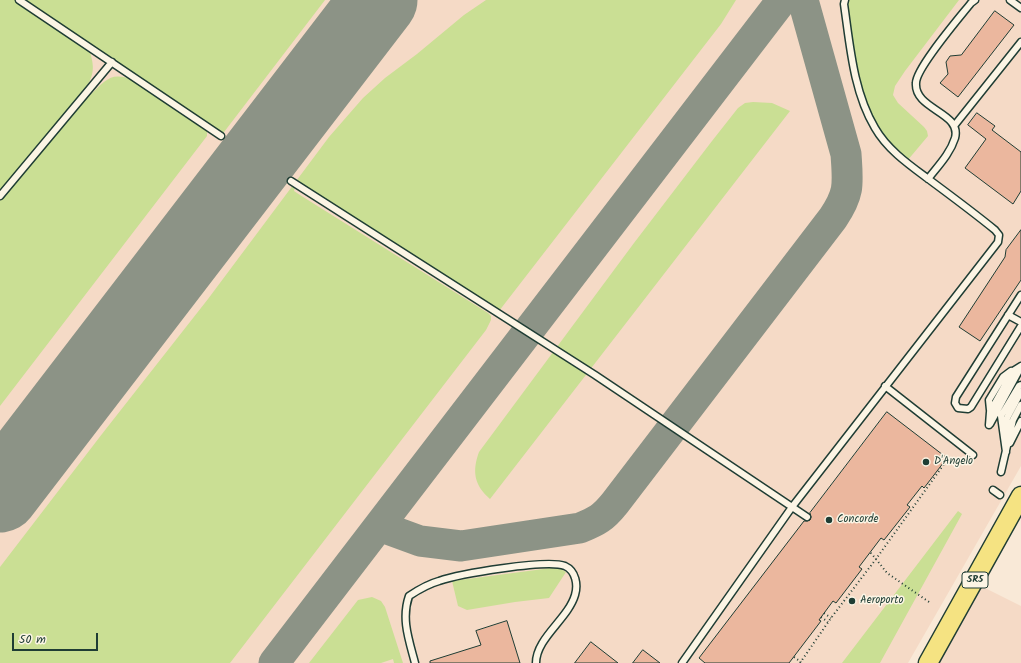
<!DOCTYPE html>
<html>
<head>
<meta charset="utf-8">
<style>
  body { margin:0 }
  #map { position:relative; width:1021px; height:663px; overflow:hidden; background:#f9e9d7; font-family:Kalam,sans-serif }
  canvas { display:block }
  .scale { position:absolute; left:12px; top:633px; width:86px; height:18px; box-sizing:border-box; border:2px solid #1f3d34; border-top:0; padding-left:5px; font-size:12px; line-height:14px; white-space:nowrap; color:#1f3d34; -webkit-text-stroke:3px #fcf5e5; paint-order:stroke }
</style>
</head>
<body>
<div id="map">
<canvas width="1021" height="663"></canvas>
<div class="scale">50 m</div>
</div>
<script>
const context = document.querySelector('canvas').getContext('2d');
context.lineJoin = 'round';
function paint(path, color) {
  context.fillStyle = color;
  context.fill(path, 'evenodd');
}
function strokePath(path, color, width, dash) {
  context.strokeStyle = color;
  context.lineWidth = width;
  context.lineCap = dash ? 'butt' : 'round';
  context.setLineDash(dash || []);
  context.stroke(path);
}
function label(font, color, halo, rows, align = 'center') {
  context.font = font + ' Kalam,sans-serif';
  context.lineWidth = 3;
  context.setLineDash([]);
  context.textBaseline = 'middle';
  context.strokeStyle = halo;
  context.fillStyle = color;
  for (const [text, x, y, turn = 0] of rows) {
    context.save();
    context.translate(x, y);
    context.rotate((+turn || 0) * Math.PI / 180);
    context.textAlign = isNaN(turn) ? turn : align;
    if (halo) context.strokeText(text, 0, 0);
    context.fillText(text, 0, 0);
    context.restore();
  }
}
paint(new Path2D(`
  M 0,0 L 1021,0 L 1021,466 L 908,663 L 0,663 Z
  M 981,586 L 1021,606 L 1021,663 L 937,663 Z`), '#f5dac6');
paint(new Path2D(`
  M 0,0 L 325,0 L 221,136 L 88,46 C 94,64 96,73 85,89 L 91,94 C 106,80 111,71 133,80 L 204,127 L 207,131 L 207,136 L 0,406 Z
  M 486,0 L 736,0 L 721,24 L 499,311 L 300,184 L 295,187 L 294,191 L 300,195 L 488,313 L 491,316 L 491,320 L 486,330 L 230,663 L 0,663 L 0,567 L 102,434 L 208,299 L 329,137 L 363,98 L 385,78 L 417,54 L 464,15 Z
  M 847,0 L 959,0 L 905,71 L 895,86 L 893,95 L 898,103 L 924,127 L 927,131 L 928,136 L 907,161 L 880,135 L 873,123 L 858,81 L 846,5 Z
  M 753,102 L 772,103 L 790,111 L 490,499 C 474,485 472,471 479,452 L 634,243 L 712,141 L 738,108 L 745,103 Z
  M 958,511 L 962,514 L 880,663 L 842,663 Z
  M 551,568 L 561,569 L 566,572 L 549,598 L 515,602 L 467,610 L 458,606 L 452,581 Z
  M 372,597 L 381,601 L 385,607 L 403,663 L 394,663 L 393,659 L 381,663 L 309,663 L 358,600 Z`), '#cadf94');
strokePath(new Path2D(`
  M 350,37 L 365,21 L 395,0
  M 379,526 L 420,541 L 461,546 L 580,528 C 597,521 603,518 615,503 L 833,218 C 850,193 848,184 846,154 L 803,0
  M 274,663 L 782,0`), '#8c9386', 31);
strokePath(new Path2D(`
  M 0,494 L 379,0`), '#8c9386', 77);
const building = new Path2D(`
  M 995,11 L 1014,25 L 958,97 L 940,83 L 948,74 L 946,62 L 950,56 L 961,55 Z
  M 977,113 L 995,126 L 992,130 L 1021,152 L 1021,191 L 1013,204 L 965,168 L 986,139 L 968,125 Z
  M 1021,230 L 1021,280 L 980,341 L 959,327 L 1005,257 L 1006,250 Z
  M 887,412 L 947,458 L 924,488 L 922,486 L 907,505 L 910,507 L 884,540 L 881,538 L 859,567 L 862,569 L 836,603 L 833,601 L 819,620 L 821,621 L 789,663 L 705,663 L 699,658 L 804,521 L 807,521 L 810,520 L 811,517 L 810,513 Z
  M 507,621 L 520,663 L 430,663 L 430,661 L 481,645 L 476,631 Z
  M 591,642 L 618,663 L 575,663 Z
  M 643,650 L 660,663 L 633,663 Z`);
paint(building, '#ebb79e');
strokePath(building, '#1f3d34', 1);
const service = new Path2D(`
  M 19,0 L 221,136
  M 1010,0 L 1021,8
  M 954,126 L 1021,42
  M 928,179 C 938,166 950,154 955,138 C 962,112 914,110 916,83 C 916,68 960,17 971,3 L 975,0
  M 291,181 L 595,375 L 807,517
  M 0,196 L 112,62
  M 1021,295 L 956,397 L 955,403 L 958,408 L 968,409 L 971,407 L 1021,326
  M 1008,315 L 1021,322
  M 885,386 L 973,455
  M 990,410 L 989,400 L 1003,377 L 1011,371
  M 990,424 L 1021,367
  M 989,425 L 990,412 L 1013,371 L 1021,366
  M 1006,432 L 1007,418 L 1021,392
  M 1010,443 L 1021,421
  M 1006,452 L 1001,416 L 1019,386 L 1021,385
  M 1001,472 L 1013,420 L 1021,405
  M 993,490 L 1000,495
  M 415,663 C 409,640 401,619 409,596 C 418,590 428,584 439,581 C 459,574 547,559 565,566 C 576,571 578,585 575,595 C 568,619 536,638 536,663
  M 682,663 L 792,507 L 998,242 L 999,235 L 995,230 C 973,212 950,195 927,178 C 908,164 887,149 875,128 C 853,91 850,45 844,4 L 845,0`);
const primary = new Path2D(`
  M 928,663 L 1021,496`);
strokePath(service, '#1f3d34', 9);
strokePath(primary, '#1f3d34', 21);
strokePath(new Path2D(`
  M 929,602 L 887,573 L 876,559 L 947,460
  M 824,613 L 831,618
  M 821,617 L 828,622
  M 794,657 L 801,662
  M 800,663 L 831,618 L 876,559 L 870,552`), '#1f3d34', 2, [1, 3]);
strokePath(service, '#fcf5e5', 6);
strokePath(primary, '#f5e382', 18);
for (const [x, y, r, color] of [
  [926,462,4,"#1f3d34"],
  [829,520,4,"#1f3d34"],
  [852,601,4,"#1f3d34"]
]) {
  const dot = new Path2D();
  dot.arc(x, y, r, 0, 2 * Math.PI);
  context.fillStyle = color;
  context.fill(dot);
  strokePath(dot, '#fcf5e5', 1.5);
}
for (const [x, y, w] of [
  [975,580,26]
]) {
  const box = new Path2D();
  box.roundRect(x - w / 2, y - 8, w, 16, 3);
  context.fillStyle = '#fcf5e5';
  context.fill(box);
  strokePath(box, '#1f3d34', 1);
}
label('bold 10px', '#1f3d34', null, [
  ["SR5",975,580]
]);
label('11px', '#1f3d34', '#fcf5e5', [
  ["D'Angelo",934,462],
  ["Concorde",837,520],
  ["Aeroporto",860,601]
], 'left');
</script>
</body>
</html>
